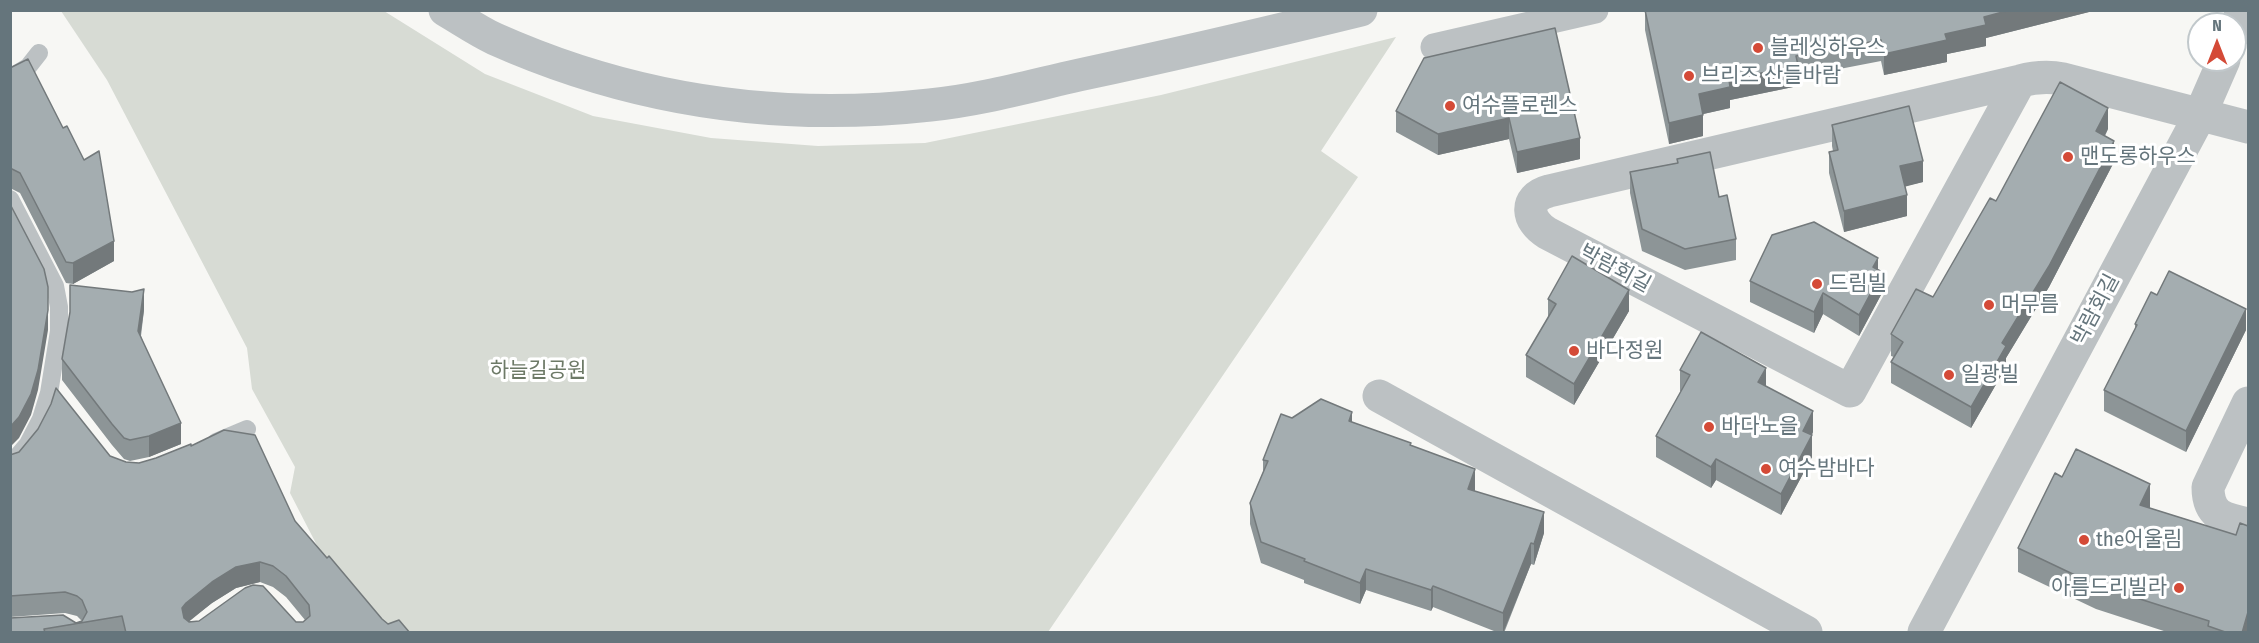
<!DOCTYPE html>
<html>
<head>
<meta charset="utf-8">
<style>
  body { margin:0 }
  #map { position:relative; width:2259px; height:643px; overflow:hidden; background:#f7f7f4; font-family:"Fira Sans Condensed",sans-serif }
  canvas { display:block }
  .frame { position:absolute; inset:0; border:12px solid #65757c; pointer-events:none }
  .north { position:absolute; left:2187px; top:12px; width:60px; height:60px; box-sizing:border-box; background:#fff; border:2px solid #c1c8cb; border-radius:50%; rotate:0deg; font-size:16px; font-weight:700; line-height:24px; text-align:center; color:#65757c }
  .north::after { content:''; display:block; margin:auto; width:21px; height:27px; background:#d44a37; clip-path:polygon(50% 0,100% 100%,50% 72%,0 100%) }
</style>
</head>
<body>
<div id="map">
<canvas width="2259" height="643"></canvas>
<div class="frame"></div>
<div class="north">N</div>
</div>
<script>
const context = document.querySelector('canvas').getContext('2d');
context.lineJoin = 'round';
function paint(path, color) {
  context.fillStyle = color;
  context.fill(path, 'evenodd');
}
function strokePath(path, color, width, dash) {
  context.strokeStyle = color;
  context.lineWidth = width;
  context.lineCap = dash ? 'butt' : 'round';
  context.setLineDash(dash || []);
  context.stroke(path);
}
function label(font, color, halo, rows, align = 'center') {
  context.font = font + ' "Fira Sans Condensed","Noto Sans KR",sans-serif';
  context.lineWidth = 6;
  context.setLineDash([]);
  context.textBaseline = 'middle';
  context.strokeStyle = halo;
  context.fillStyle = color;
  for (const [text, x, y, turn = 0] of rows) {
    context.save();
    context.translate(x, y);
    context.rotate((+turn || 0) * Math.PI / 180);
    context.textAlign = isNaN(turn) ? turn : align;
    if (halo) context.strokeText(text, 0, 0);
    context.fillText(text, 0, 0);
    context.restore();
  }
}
paint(new Path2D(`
  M 61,11 L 384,11 L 485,74 L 593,116 L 711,138 L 818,146 L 925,143 L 1161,95 L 1396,37 L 1321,151 L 1358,177 L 1048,632 L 400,632 L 365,612 L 326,563 L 290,493 L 295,467 L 252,389 L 247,348 L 107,80 Z`), '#d7dbd4');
strokePath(new Path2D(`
  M 10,78 L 28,67 L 39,53
  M 10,199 L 55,286 L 59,307 L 59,331 L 49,393 L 41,419 L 28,444 L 10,465
  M 216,442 L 247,429`), '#bcc1c3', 18);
strokePath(new Path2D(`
  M 1434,47 L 1595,10`), '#bcc1c3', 27);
strokePath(new Path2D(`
  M 445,10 C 462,20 478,31 495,39 C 634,101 778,122 930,105 C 980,100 1030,86 1079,75 C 1173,55 1267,33 1361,10
  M 2235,32 L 2242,10
  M 2020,81 L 1850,391 L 1547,233 C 1527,221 1523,198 1549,191 L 2020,81 C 2035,77 2048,76 2063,79 L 2248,127
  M 1379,396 L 1806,632
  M 2248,403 L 2208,487 C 2208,516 2224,519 2248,524
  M 1924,632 L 2200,115 L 2224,60`), '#bcc1c3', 33);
paint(new Path2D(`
  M 1645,10 L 2089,10 L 2089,12 L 1986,38 L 1986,46 L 1947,54 L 1947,62 L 1884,75 L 1881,61 L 1798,77 L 1798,86 L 1730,100 L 1730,108 L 1703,114 L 1703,136 L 1669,144 L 1645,30 Z
  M 1424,58 L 1580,159 L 1517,173 L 1509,139 L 1438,155 L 1396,132 L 1396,111 Z
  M 10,68 L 114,261 L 73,284 L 66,283 L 20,193 L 10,188 Z
  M 1832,125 L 1923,182 L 1905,186 L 1907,216 L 1844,232 L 1829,173 L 1829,152 L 1833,151 L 1832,146 Z
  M 2108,129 L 2105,136 L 2114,162 L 2049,287 L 2006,358 L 2006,367 L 1971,428 L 1891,383 L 1891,362 L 1894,357 L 1891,356 L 1891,334 L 1933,297 L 1996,201 Z
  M 1677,159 L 1719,197 L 1736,239 L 1736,260 L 1685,270 L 1642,251 L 1630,193 L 1630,172 L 1677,163 Z
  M 1878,269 L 1882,293 L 1859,336 L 1823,314 L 1814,333 L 1750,302 L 1750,281 Z
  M 2157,295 L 2246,330 L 2186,452 L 2104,411 L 2104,390 L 2135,330 L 2135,324 Z
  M 1548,299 L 1629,311 L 1574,405 L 1526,377 L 1526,355 L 1548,319 Z
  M 144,310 L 141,336 L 181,444 L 149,457 L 130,461 L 124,459 L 112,445 L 62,380 L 62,359 Z
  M 1680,370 L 1766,386 L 1813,432 L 1812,435 L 1812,457 L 1781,515 L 1716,480 L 1711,488 L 1656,457 L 1656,436 L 1681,391 L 1680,391 Z
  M 1292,418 L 1352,422 L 1411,445 L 1475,491 L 1544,533 L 1534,565 L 1531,564 L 1504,633 L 1499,633 L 1433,607 L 1431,611 L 1366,590 L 1360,604 L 1304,583 L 1304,580 L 1261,563 L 1250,524 L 1250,503 L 1263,472 L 1263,460 Z
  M 191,446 L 295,521 L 327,558 L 382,619 L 388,624 L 410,633 L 10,633 L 76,623 L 82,621 L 77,616 L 65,613 L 10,617 L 10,455 L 110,456 L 126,462 L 139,463 L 156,458 ZM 260,582 L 273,587 L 286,597 L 305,620 L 303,622 L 188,621 L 212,603 L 236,588 Z
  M 2062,477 L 2150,508 L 2236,535 L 2248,633 L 2170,633 L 2096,609 L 2018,572 L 2018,548 Z`), '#8d9597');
paint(new Path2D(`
  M 2010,10 L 2089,10 L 2089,12 L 1986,38 L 1986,46 L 1947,54 L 1947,62 L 1884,75 L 1884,54 L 1945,34 L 1984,17 Z
  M 1798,65 L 1798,86 L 1730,100 L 1730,108 L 1699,115 L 1699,94 L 1729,80 Z
  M 2108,108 L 2108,129 L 2096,152 L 2096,131 Z
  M 1703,115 L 1703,136 L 1669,144 L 1669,123 Z
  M 1509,118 L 1509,139 L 1438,155 L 1438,134 Z
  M 1580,138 L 1580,159 L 1517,173 L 1517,152 Z
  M 2114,141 L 2114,162 L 2049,287 L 2006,358 L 2006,367 L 1971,428 L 1971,407 L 2002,343 Z
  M 1923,161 L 1923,182 L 1900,188 L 1900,166 Z
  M 1907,195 L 1907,216 L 1844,232 L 1844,211 Z
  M 114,241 L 114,261 L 73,284 L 73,263 Z
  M 1878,258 L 1878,280 L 1873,267 Z
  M 1882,272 L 1882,293 L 1859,336 L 1859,315 Z
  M 144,289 L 144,310 L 138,352 L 138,331 Z
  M 1629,290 L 1629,311 L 1574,405 L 1574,384 Z
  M 1823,293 L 1823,314 L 1814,333 L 1814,312 Z
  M 2246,309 L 2246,330 L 2186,452 L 2186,431 Z
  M 48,310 L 48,330 L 38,390 L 31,415 L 19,438 L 10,447 L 10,427 Z
  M 1766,368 L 1766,389 L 1758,382 Z
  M 1813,411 L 1813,432 L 1803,452 L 1803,431 Z
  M 1352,412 L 1352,433 L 1349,421 Z
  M 181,423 L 181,444 L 149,457 L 149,436 Z
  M 1812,435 L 1812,457 L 1781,515 L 1781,494 Z
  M 1716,459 L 1716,480 L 1711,488 L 1711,467 Z
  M 1475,469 L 1475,491 L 1468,489 Z
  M 2150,484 L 2150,508 L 2140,505 Z
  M 1544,512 L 1544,533 L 1534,565 L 1534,544 Z
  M 1531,543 L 1531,564 L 1503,633 L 1503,613 Z
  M 260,562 L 260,582 L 236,588 L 212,603 L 186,624 L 182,628 L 182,608 L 186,603 L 212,582 L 236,567 Z
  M 1366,569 L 1366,590 L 1360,604 L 1360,583 Z
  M 1433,586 L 1433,607 L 1431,611 L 1431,590 Z
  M 2248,612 L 2248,633 L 2242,633 Z`), '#73797b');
const building = new Path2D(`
  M 1645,10 L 2010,10 L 1984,17 L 1986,25 L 1945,34 L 1947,40 L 1884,54 L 1881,40 L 1796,56 L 1798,65 L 1729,80 L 1730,87 L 1699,94 L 1703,115 L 1669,123 Z
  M 1555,28 L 1580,138 L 1517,152 L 1509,118 L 1438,134 L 1396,111 L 1424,58 Z
  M 28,59 L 63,128 L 67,126 L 84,160 L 99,151 L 114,241 L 73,263 L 66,262 L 20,173 L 10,168 L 10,68 Z
  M 2060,82 L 2108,108 L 2096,131 L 2114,141 L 2049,266 L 2002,343 L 2006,346 L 1971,407 L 1891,362 L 1903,342 L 1891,334 L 1916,289 L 1933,297 L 1990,198 L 1996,201 Z
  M 1909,106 L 1923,161 L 1900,166 L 1907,195 L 1844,211 L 1829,152 L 1838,150 L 1832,125 Z
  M 1710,152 L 1719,197 L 1727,195 L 1736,239 L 1685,249 L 1642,229 L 1630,172 L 1678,163 L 1677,159 Z
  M 10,204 L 44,269 L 48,287 L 48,310 L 38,370 L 31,394 L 19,417 L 10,427 Z
  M 1814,222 L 1878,258 L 1873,267 L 1882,272 L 1859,315 L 1823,293 L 1814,312 L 1750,281 L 1772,235 Z
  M 1572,256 L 1629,290 L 1574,384 L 1526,355 L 1556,304 L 1548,299 Z
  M 2169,271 L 2246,309 L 2186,431 L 2104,390 L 2137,325 L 2135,324 L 2151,292 L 2157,295 Z
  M 70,285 L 132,292 L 144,289 L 138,331 L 181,423 L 149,436 L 130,440 L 124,438 L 112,424 L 62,359 L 70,312 Z
  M 1701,332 L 1766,368 L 1758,382 L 1813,411 L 1803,431 L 1812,435 L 1781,494 L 1716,459 L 1711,467 L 1656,436 L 1690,375 L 1680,370 Z
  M 56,388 L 110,456 L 126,462 L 139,463 L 156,458 L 191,444 L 191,446 L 224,430 L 255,435 L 295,521 L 327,558 L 329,556 L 382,619 L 388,624 L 399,620 L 410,633 L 126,633 L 122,616 L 44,629 L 45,633 L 10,633 L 10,618 L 63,615 L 76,623 L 82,621 L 87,612 L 82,600 L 77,596 L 65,592 L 10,596 L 10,455 L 19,452 L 38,429 L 51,404 ZM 260,562 L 273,566 L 286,576 L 309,605 L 310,616 L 303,622 L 296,622 L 263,586 L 253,585 L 245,588 L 199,621 L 189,622 L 184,618 L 182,608 L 186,603 L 212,582 L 236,567 Z
  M 1321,399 L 1352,412 L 1349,421 L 1411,443 L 1410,445 L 1475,469 L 1468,489 L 1544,512 L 1534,544 L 1531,543 L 1503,613 L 1433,586 L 1431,590 L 1366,569 L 1360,583 L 1304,561 L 1305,559 L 1261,542 L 1250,503 L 1268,461 L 1263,460 L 1281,414 L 1292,418 Z
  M 2076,449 L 2150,484 L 2140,505 L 2236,535 L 2240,523 L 2248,526 L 2248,612 L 2242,633 L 2228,633 L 2208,626 L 2209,621 L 2096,585 L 2018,548 L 2055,473 L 2062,477 Z`);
paint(building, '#a4adb0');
strokePath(building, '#73797b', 1.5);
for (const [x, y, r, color] of [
  [1758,48,6,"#d44a37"],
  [1689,76,6,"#d44a37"],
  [1450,106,6,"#d44a37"],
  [2068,157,6,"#d44a37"],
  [1817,284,6,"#d44a37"],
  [1989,305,6,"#d44a37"],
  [1574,351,6,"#d44a37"],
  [1949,375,6,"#d44a37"],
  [1709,427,6,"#d44a37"],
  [1766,469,6,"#d44a37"],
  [2084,540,6,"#d44a37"],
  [2179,588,6,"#d44a37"]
]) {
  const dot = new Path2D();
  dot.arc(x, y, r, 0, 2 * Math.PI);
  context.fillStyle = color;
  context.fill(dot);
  strokePath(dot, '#fff', 2);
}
label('21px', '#65757c', '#fff', [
  ["블레싱하우스",1770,48],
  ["브리즈 산들바람",1701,76],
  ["여수플로렌스",1462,106],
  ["맨도롱하우스",2080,157],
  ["드림빌",1829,284],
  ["머무름",2001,305],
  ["바다정원",1586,351],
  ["일광빌",1961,375],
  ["바다노을",1721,427],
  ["여수밤바다",1778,469],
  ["the어울림",2096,540],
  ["아름드리빌라",2167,588,"right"]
], 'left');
label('21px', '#65757c', '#fff', [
  ["박람회길",1615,269,28],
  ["박람회길",2096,310,-62]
]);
label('21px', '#6d7a67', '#fff', [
  ["하늘길공원",538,371]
]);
</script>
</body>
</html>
